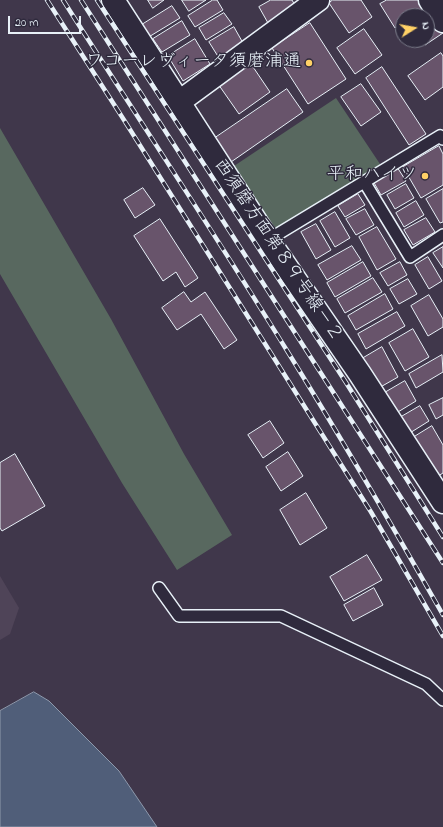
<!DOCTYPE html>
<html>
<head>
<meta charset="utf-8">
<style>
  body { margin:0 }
  #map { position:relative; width:443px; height:827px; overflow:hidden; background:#40374b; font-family:"Indie Flower",sans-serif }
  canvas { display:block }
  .north { position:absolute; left:395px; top:8px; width:40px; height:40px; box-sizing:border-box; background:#2f2a3d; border:1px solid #797a88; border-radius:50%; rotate:79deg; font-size:11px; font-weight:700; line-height:16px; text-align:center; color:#e8f1f8 }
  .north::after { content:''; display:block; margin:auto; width:14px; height:18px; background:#ffd166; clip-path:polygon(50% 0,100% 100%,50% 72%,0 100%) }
  .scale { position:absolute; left:8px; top:16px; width:73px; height:18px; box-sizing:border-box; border:2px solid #e8f1f8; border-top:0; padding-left:5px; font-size:12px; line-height:14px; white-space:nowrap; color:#e8f1f8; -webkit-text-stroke:3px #2f2a3d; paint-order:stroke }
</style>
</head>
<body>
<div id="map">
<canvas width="443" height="827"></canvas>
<div class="north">N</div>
<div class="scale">20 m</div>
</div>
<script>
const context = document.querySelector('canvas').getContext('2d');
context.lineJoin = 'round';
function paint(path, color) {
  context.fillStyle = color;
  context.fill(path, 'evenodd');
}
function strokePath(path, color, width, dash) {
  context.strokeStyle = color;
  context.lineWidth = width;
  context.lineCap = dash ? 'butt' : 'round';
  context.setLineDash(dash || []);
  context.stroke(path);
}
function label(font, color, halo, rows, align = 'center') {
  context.font = font + ' "Indie Flower","Klee One",sans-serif';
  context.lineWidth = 3;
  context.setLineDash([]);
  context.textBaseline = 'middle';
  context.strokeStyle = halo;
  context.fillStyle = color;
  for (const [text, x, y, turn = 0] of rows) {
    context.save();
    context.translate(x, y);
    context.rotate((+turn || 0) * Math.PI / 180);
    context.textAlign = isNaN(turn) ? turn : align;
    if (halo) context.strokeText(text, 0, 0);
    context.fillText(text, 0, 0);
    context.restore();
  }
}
paint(new Path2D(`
  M 0,576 L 19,608 L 10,634 L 0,640 Z`), '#4f4458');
paint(new Path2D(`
  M 336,98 L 382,167 L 268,234 L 228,170 Z
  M 0,128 L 111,319 L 184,454 L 232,535 L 177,570 L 122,483 L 0,274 Z`), '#58685f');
const water = new Path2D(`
  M 34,692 L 49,701 L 119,771 L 157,827 L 0,827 L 0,711 Z`);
paint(water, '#505e79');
strokePath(water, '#8d99ac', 1);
const building = new Path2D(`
  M 148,0 L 164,0 L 153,8 Z
  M 182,0 L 206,0 L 189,11 Z
  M 213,0 L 217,0 L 223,10 L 195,27 L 188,16 Z
  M 271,0 L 292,0 L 296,7 L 268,23 L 259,7 Z
  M 333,0 L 361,0 L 372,17 L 349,33 L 329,3 Z
  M 387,0 L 420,0 L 425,9 L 414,16 L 403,16 L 403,23 L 395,28 L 380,4 Z
  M 172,6 L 180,18 L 147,38 L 140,26 Z
  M 224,13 L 232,24 L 206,40 L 199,28 Z
  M 431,16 L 443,33 L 425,45 L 422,40 L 427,40 L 427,19 Z
  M 182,21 L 190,35 L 162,52 L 153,39 Z
  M 310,23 L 346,79 L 308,104 L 272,48 Z
  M 234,27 L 243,43 L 219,58 L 209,42 Z
  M 364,29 L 382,55 L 355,74 L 337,48 Z
  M 195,39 L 210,64 L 183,81 L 168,56 Z
  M 441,53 L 443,56 L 443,87 L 425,100 L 408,76 Z
  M 247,58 L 270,92 L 239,114 L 216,81 Z
  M 382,67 L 426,134 L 409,145 L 366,78 Z
  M 361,84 L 381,112 L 361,126 L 341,97 Z
  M 287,89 L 303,112 L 231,162 L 215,138 Z
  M 439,146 L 443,154 L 443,185 L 421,198 L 403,167 Z
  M 397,167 L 406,181 L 381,195 L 373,181 Z
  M 406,184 L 414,198 L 395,209 L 387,195 Z
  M 143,188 L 155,205 L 135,218 L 124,200 Z
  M 443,189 L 443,222 L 440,223 L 426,199 Z
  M 358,194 L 365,205 L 345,217 L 338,206 Z
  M 416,201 L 424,215 L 404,227 L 396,213 Z
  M 365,209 L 374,225 L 356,235 L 346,219 Z
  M 335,212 L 350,238 L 335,247 L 320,221 Z
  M 426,218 L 435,232 L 413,245 L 404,230 Z
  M 160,219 L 198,278 L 185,287 L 176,272 L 163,281 L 134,236 Z
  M 316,224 L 331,250 L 316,259 L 301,232 Z
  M 377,227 L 396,259 L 377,270 L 359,237 Z
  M 352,246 L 361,260 L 327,280 L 318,265 Z
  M 443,247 L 443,268 L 433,253 Z
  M 428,257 L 442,281 L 429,289 L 415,265 Z
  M 363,262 L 371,276 L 335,297 L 327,283 Z
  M 400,262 L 407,275 L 388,286 L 380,273 Z
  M 373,278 L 382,292 L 345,313 L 337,299 Z
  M 408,279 L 417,294 L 399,304 L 390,289 Z
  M 184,292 L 191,302 L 205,292 L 237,340 L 224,349 L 201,314 L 177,330 L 162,308 Z
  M 385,294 L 393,309 L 356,330 L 348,316 Z
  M 429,295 L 443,319 L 443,327 L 428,336 L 411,306 Z
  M 397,312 L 405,326 L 366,349 L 358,334 Z
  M 413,329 L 429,357 L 405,371 L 389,343 Z
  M 382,347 L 398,377 L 377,389 L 360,360 Z
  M 442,355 L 443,372 L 416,388 L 409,374 Z
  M 405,381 L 416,401 L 393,415 L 381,395 Z
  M 443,398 L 443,415 L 436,419 L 429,405 Z
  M 420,406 L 429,421 L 405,436 L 396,420 Z
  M 270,421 L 284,443 L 263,458 L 248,435 Z
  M 432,426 L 443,445 L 443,473 L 435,478 L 411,439 Z
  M 288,452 L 303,476 L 281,491 L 266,467 Z
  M 15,454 L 45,506 L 2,531 L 0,528 L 0,463 Z
  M 306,493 L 327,528 L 300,545 L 280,510 Z
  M 367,555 L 382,580 L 344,601 L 330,577 Z
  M 374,588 L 383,605 L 353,621 L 344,605 Z`);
paint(building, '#68546b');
strokePath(building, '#e8f1f8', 1);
const service = new Path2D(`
  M 365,183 L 410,257 L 443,235
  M 268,240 L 440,136 L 443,139
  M 159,588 L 179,616 L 281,616 L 426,684 L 443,700`);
const minor = new Path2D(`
  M 113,0 L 268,240 L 360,374 L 443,502
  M 430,0 L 443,21
  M 179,102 L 318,0`);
strokePath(service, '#e8f1f8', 14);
strokePath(minor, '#e8f1f8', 25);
strokePath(service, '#2f2a3d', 11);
strokePath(minor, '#2f2a3d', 22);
const rail = new Path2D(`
  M 47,0 L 124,120 L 371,512 L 443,636
  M 63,0 C 137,117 213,231 286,349 C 340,436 392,525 443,615
  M 81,0 L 443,563
  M 97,0 L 345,381 L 443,537`);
strokePath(rail, '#e8f1f8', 4.5);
strokePath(rail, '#2f2a3d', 3, [9]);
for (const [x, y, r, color] of [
  [309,63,4,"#ffd166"],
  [425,176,4,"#ffd166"]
]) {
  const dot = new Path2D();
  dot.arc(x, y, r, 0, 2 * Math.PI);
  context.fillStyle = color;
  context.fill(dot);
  strokePath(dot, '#2f2a3d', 1.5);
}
label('18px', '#e8f1f8', '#2f2a3d', [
  ["ワコーレヴィータ須磨浦通",301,63],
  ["平和ハイツ",417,176]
], 'right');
label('18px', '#e8f1f8', '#2f2a3d', [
  ["西須磨方面第８９号線－２",277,251,56]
]);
</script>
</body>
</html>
